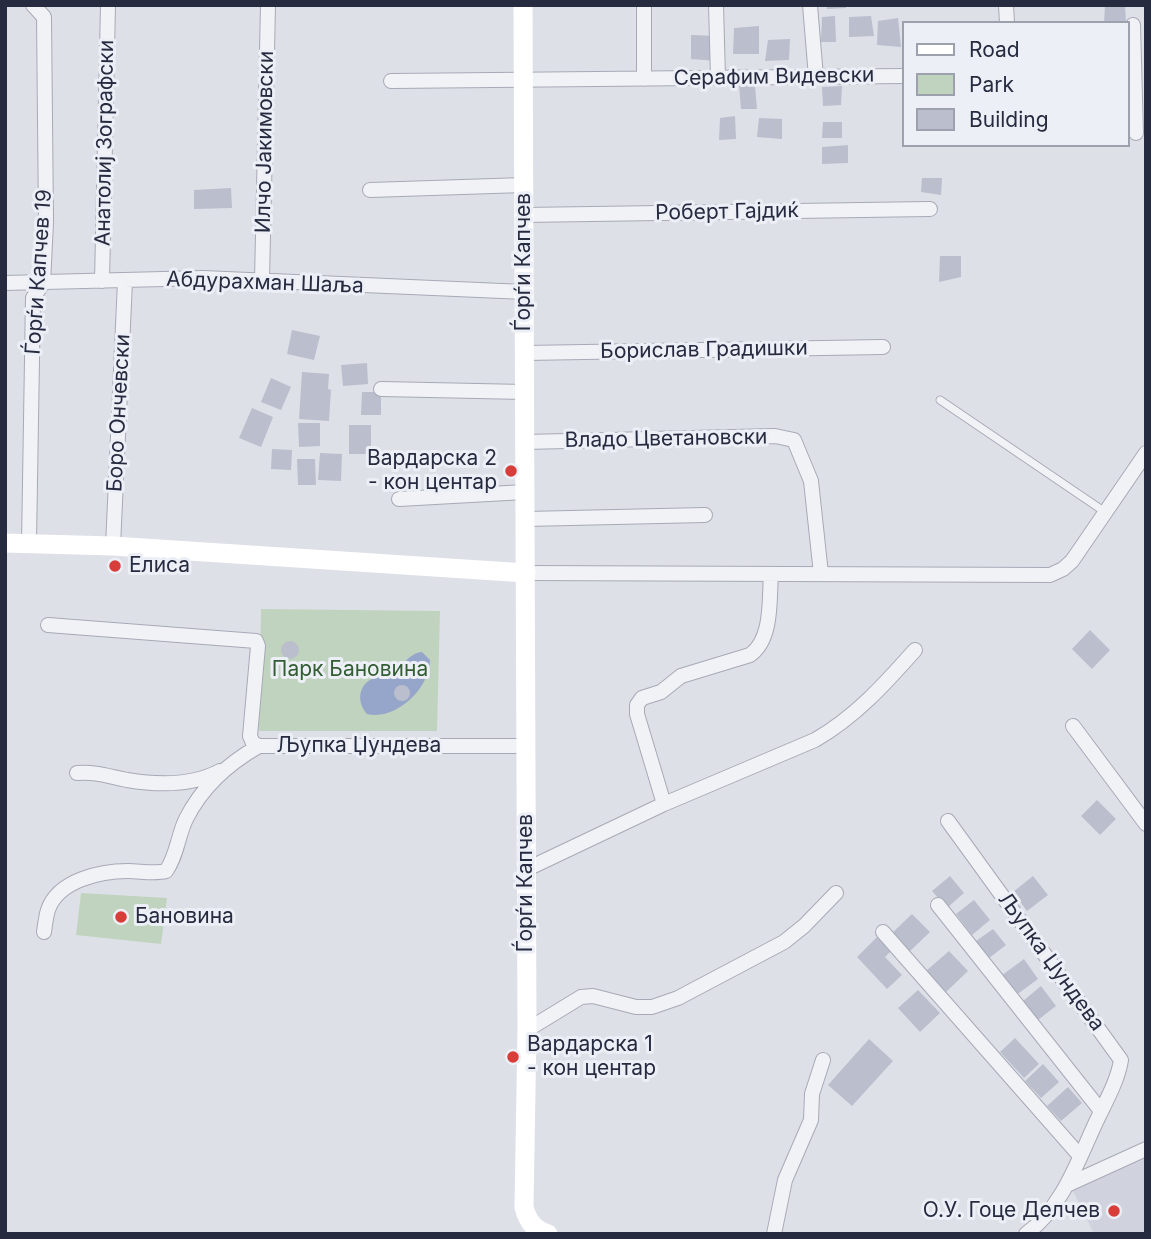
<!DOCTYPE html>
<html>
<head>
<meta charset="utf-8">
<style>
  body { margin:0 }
  #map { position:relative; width:1151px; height:1239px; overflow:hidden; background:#dee0e8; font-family:Inter,sans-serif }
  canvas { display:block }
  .frame { position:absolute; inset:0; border:7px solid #262b40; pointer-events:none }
  .legend { position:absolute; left:902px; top:21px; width:228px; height:126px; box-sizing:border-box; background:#edeff6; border:2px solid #9da1ad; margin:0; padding:9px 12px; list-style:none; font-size:21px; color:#262b40 }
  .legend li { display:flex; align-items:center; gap:14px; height:35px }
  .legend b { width:35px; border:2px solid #9da1ad }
</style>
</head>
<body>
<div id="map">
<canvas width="1151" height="1239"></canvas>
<div class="frame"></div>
<ul class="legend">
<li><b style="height:9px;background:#fff"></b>Road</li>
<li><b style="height:19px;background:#c0d3be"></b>Park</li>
<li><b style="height:19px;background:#bbbecc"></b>Building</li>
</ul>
</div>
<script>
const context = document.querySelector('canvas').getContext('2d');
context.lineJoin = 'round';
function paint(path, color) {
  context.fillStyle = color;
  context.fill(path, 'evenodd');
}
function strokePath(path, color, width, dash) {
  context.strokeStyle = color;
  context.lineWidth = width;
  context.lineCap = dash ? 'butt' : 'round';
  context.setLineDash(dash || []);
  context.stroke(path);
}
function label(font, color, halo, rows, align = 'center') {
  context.font = font + ' Inter,sans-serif';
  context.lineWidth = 6;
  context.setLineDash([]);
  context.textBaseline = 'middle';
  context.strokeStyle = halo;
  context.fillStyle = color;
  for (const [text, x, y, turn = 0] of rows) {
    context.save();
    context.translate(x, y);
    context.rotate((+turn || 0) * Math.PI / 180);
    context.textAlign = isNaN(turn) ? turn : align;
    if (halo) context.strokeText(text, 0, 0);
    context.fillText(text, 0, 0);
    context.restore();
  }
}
paint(new Path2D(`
  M 1146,1154 L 1146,1234 L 1094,1234 L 1072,1189 Z`), '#d0d2de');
paint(new Path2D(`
  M 261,609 L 440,611 L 437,731 L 259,731 Z
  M 81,893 L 167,898 L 161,944 L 76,935 Z`), '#c0d3be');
paint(new Path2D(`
  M 422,652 L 430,660 C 430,688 396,721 367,714 C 358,704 357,688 370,680 C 376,676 385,677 391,674 C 404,667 408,653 422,652 Z`), '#96a6cb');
paint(new Path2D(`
  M 827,5 L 846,5 L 846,8 L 827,9 Z
  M 1105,5 L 1125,5 L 1126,23 L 1104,23 Z
  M 835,16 L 836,42 L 821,42 L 822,17 Z
  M 871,16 L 874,36 L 849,37 L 849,17 Z
  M 898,18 L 901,47 L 877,45 L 878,21 Z
  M 759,26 L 759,54 L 733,54 L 734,28 Z
  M 691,35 L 717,36 L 717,61 L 691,59 Z
  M 790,39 L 789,60 L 765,61 L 768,40 Z
  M 739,85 L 755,86 L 757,109 L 741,109 Z
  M 842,86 L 841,105 L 823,106 L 822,87 Z
  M 735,116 L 736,139 L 719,140 L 720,118 Z
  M 759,118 L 782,119 L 782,139 L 757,137 Z
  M 823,122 L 842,122 L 842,138 L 822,138 Z
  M 848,145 L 848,163 L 822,164 L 822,147 Z
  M 922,178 L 942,178 L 941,195 L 921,192 Z
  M 231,188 L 232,208 L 194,209 L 194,190 Z
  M 940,256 L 961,256 L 961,277 L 939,282 Z
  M 292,330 L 320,336 L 314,360 L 287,354 Z
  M 367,363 L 368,384 L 343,386 L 341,365 Z
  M 302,372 L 329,374 L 328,389 L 331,390 L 329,421 L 299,419 Z
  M 271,378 L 291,387 L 281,410 L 261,402 Z
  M 362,392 L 381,392 L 381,415 L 361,415 Z
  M 252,408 L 273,417 L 261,447 L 239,438 Z
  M 298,423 L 320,423 L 320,446 L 299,447 Z
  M 349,425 L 371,425 L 371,454 L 349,454 Z
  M 272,449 L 292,450 L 291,470 L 271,469 Z
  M 320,453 L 342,454 L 341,481 L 318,480 Z
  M 297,459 L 315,459 L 316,485 L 298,485 Z
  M 1090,630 L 1110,650 L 1092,669 L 1072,649 Z
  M281 650a9 9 0 1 1 18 0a9 9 0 1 1-18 0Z
  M394 693a8 8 0 1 1 16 0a8 8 0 1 1-16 0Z
  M 1097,800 L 1116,819 L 1100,835 L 1081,816 Z
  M 950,876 L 964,893 L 947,908 L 932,891 Z
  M 1033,876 L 1048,895 L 1027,911 L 1013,892 Z
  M 974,900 L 990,920 L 972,935 L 956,914 Z
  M 912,914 L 930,932 L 909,952 L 891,934 Z
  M 993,929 L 1006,945 L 989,958 L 976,941 Z
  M 878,936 L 892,950 L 885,957 L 902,975 L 887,989 L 857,957 Z
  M 949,951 L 968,971 L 945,993 L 926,971 Z
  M 1024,959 L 1038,979 L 1015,996 L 1001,976 Z
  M 1041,986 L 1056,1006 L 1038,1020 L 1023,1001 Z
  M 918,990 L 940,1013 L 920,1032 L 898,1008 Z
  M 1015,1038 L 1039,1064 L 1024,1078 L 1000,1052 Z
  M 869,1039 L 893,1061 L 852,1106 L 828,1085 Z
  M 1043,1064 L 1059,1082 L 1041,1098 L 1025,1081 Z
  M 1068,1087 L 1082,1103 L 1061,1121 L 1047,1106 Z`), '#bbbecc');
const lane = new Path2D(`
  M 940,400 L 1105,512`);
const street = new Path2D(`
  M 644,5 L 644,79
  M 716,5 L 718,78
  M 810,5 L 816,77
  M 1006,5 L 1007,23
  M 1133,25 L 1136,133
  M 391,81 L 904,76
  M 370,190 L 524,185
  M 524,215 L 930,209
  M 262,280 L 268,5
  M 102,281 L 108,5
  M 5,283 L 203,278 L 525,292
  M 525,353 L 883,347
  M 381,389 L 525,392
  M 525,442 L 775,436 L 794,440 L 811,481 L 821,574
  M 399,499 L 525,492
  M 526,519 L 705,515
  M 29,543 L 33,298 L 43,283 L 46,222 L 44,17 L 33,5
  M 113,546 L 125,281
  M 526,573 L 1050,575 L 1063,569 L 1072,561 L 1146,453
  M 48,625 L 256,641 L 258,646 L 250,736 L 253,743 L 259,746 L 525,746
  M 1073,726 L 1146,824
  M 77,773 C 99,772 106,776 127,780 C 157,785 192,786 220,771
  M 664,804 L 637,714 L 637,705 L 642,698 L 661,692 L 681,676 L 750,655 C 773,639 769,599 771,574
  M 948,821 L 1121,1060 C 1118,1080 1106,1101 1097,1120 C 1078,1160 1063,1207 1026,1234
  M 525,870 L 664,804 L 815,740 C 855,717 884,685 915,650
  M 938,905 L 1101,1111
  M 44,932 C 45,925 46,916 48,910 C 58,880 101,871 128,871 C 140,871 155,874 166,871 C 177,856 178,835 186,819 C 202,787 229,763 259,746
  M 883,932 L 1080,1156
  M 527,1030 L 581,997 L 593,996 L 636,1007 L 652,1007 L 678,998 L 784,942 L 804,926 L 836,893
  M 1067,1185 L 1146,1149
  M 774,1234 L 785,1180 L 811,1120 L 812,1094 L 823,1060`);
strokePath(lane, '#a7aab6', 9);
strokePath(street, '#a7aab6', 16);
strokePath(lane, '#f1f2f6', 7);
strokePath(street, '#f1f2f6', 14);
strokePath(new Path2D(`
  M 523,5 L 527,1030 L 524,1207 C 527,1220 534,1230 548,1234
  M 5,543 L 113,546 L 526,573`), '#fff', 19);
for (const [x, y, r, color] of [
  [511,471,7,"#d73d39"],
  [115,566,7,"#d73d39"],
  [121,917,7,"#d73d39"],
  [513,1057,7,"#d73d39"],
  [1114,1211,7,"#d73d39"]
]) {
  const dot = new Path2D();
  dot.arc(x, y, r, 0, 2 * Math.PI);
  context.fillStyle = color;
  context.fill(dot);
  strokePath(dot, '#edeff6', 2.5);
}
label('21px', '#262b40', '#edeff6', [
  ["Серафим Видевски",774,77,-1],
  ["Илчо Јакимовски",265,142,-89],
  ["Анатолиј Зографски",105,143,-89],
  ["Роберт Гајдиќ",727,212,-1],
  ["Ѓорѓи Капчев",524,262,-90],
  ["Ѓорѓи Капчев 19",39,272,-86],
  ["Абдурахман Шаља",265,283,2],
  ["Борислав Градишки",704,350,-1],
  ["Боро Ончевски",119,413,-87],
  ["Владо Цветановски",666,439,-1],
  ["Љупка Џундева",359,746],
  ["Ѓорѓи Капчев",526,883,-90],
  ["Љупка Џундева",1051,962,54]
]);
label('21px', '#262b40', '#edeff6', [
  ["Вардарска 2",497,459,"right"],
  ["- кон центар",497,483,"right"],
  ["Елиса",129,566],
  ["Бановина",135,917],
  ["Вардарска 1",527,1045],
  ["- кон центар",527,1069],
  ["О.У. Гоце Делчев",1100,1211,"right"]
], 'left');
label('21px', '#335d32', '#edeff6', [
  ["Парк Бановина",350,670]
]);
</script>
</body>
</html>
